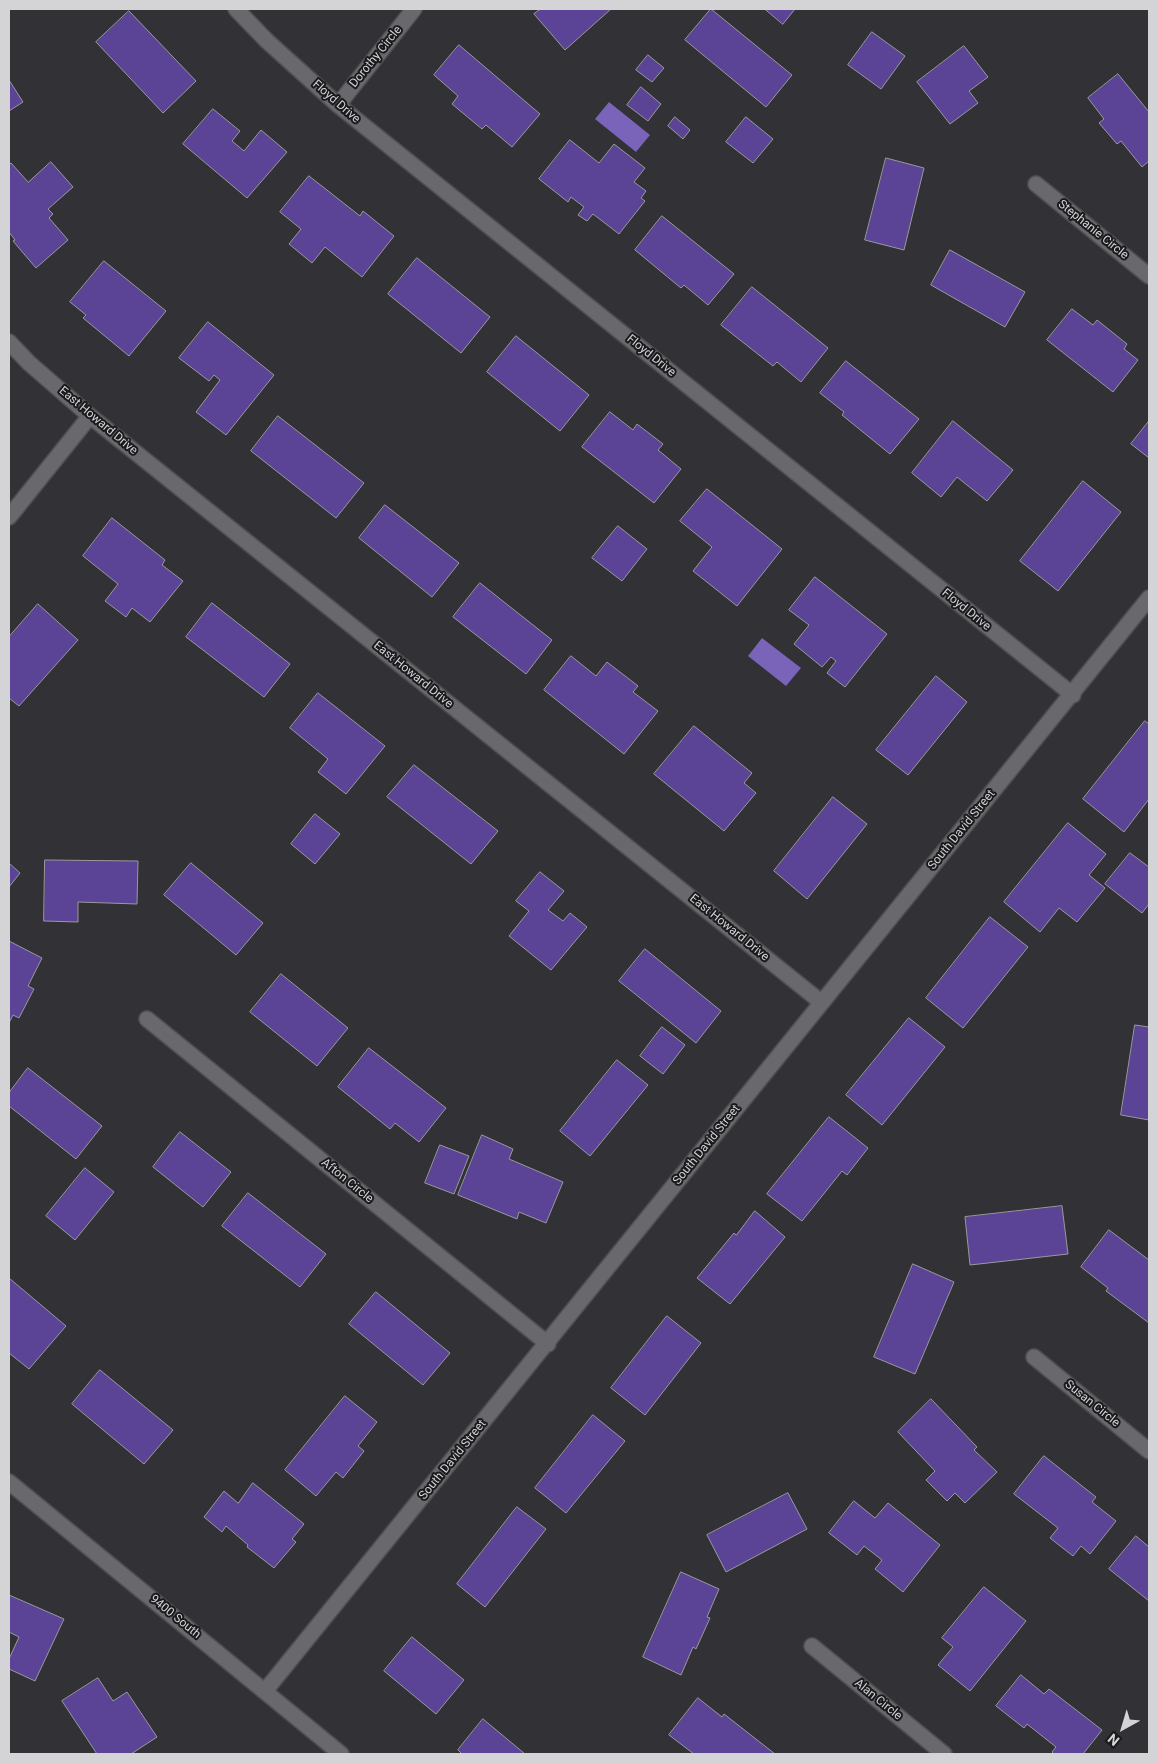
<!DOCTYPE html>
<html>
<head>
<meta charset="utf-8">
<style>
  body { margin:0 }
  #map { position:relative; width:1158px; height:1763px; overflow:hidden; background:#323135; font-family:Roboto,sans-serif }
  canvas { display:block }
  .frame { position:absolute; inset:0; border:10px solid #d4d3d6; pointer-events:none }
  .north { position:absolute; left:1098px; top:1703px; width:50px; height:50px; -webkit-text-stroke:4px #1a191b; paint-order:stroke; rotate:219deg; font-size:14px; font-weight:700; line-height:20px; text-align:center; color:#d4d3d6 }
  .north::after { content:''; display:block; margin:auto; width:18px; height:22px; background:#d4d3d6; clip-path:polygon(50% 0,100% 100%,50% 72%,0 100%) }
</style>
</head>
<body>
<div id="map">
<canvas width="1158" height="1763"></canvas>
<div class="frame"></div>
<div class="north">N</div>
</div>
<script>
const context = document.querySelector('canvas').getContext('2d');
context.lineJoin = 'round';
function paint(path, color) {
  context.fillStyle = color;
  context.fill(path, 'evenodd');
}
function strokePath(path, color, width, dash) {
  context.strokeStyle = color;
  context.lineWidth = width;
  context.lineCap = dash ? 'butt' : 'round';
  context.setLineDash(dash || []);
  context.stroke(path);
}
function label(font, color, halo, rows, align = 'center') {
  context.font = font + ' Roboto,sans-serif';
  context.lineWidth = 4;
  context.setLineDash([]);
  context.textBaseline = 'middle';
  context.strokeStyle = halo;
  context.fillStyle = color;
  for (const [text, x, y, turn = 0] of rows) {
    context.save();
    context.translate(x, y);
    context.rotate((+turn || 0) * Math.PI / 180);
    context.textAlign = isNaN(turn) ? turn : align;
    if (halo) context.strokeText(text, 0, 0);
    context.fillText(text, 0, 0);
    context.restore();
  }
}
paint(new Path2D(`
  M 609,102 L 650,135 L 636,152 L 595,119 Z
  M 762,638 L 801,668 L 786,686 L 748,656 Z`), '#7a64b9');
const building = new Path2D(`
  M 541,9 L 611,9 L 565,50 L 534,14 Z
  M 711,9 L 792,75 L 766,107 L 685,40 Z
  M 765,9 L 795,9 L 783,24 Z
  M 129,11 L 196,81 L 163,113 L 96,42 Z
  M 872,32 L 905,56 L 881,89 L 848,65 Z
  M 459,45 L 540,114 L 512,147 L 486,125 L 482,129 L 452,104 L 458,96 L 434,75 Z
  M 964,46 L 988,77 L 969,91 L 978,103 L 950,124 L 917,82 Z
  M 648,55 L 664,68 L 652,82 L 636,70 Z
  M 1118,74 L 1149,112 L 1149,161 L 1142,167 L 1121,141 L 1117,144 L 1099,123 L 1104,119 L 1088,98 Z
  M 9,80 L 23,102 L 9,111 Z
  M 641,87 L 661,104 L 648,121 L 627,105 Z
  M 213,109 L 240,131 L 232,141 L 244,151 L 261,130 L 287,152 L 247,198 L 183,144 Z
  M 675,117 L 690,130 L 683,139 L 668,126 Z
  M 746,117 L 773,139 L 753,163 L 726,142 Z
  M 570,140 L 599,163 L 614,144 L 645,168 L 634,182 L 646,191 L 641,198 L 645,201 L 619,234 L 593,214 L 587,221 L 578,215 L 584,207 L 571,197 L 568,202 L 539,179 Z
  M 886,158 L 924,168 L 904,250 L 865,240 Z
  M 51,162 L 73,187 L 48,209 L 53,214 L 49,218 L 68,240 L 36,268 L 13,241 L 15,240 L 9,232 L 9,165 L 11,163 L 28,182 Z
  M 309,176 L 360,216 L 363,211 L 394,236 L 362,277 L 325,247 L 312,263 L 289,244 L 301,229 L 280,212 Z
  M 662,216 L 734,274 L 708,305 L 684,285 L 681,288 L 635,250 Z
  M 950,250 L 1025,292 L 1005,327 L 931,285 Z
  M 417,258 L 490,317 L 461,353 L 388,294 Z
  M 104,261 L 166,311 L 129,356 L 83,318 L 86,315 L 70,302 Z
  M 752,287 L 828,348 L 801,382 L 777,362 L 773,366 L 721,325 Z
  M 1072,309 L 1093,325 L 1097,320 L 1127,344 L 1124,349 L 1138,360 L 1113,392 L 1047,340 Z
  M 208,322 L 274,375 L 226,435 L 196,412 L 220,380 L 214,375 L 209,381 L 179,358 Z
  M 516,336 L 589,395 L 560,431 L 487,372 Z
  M 846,361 L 919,419 L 890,454 L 842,415 L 844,412 L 820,393 Z
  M 610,412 L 633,430 L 637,424 L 663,444 L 658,450 L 681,469 L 654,503 L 582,447 Z
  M 278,416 L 364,483 L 336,518 L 251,451 Z
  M 953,421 L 1013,470 L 987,501 L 957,477 L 941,497 L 912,473 Z
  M 1149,421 L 1149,458 L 1131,444 Z
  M 1083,481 L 1121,512 L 1058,591 L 1020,561 Z
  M 707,489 L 782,549 L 737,606 L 693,571 L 712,547 L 680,521 Z
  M 385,505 L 459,563 L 432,597 L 359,538 Z
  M 112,518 L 165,560 L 162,565 L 183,581 L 150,622 L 132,608 L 126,617 L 105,601 L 118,584 L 83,556 Z
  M 618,526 L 647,549 L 622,581 L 592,558 Z
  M 815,577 L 887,634 L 845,687 L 827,673 L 836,661 L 831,657 L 822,667 L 794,644 L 809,625 L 789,610 Z
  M 480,583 L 552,640 L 526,674 L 453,617 Z
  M 212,603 L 290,664 L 264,697 L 186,637 Z
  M 38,604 L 78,640 L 19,706 L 9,698 L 9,637 Z
  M 571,656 L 596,676 L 607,662 L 638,686 L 633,692 L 658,711 L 624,754 L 544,690 Z
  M 936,676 L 967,702 L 908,775 L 876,750 Z
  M 318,693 L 385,746 L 346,794 L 318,772 L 328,759 L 290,728 Z
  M 1145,721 L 1149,724 L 1149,799 L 1124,832 L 1083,799 Z
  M 694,726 L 752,773 L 744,783 L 756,793 L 724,831 L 654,774 Z
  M 414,765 L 498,831 L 471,864 L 387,797 Z
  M 833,797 L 867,824 L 807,899 L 774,871 Z
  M 315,814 L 340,834 L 315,864 L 291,844 Z
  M 1068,823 L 1106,854 L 1089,875 L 1105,888 L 1077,922 L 1059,908 L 1040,932 L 1004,902 Z
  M 1130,853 L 1149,867 L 1149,904 L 1142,913 L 1105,884 Z
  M 45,860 L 138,861 L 137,904 L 78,902 L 78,922 L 44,921 Z
  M 9,863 L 20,873 L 9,887 Z
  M 191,863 L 263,923 L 236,955 L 164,895 Z
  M 540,872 L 564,891 L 548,910 L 563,921 L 570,913 L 587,927 L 551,970 L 509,936 L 529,911 L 516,901 Z
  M 990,917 L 1028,947 L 963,1028 L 926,998 Z
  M 9,941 L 42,958 L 28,986 L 34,989 L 19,1018 L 13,1015 L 9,1023 Z
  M 645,949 L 721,1011 L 696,1043 L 619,981 Z
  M 281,974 L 348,1028 L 317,1066 L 250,1012 Z
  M 909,1018 L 945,1047 L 882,1125 L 846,1095 Z
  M 1135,1025 L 1149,1027 L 1149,1120 L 1121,1115 Z
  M 662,1027 L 685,1045 L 663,1074 L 640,1056 Z
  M 369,1048 L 446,1108 L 419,1142 L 395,1123 L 390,1129 L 338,1087 Z
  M 617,1060 L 648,1085 L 590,1156 L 560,1131 Z
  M 28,1068 L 102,1126 L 76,1159 L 9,1106 L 9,1093 Z
  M 829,1117 L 868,1148 L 847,1175 L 842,1171 L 802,1221 L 767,1194 Z
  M 180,1132 L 231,1172 L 203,1207 L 153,1167 Z
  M 482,1135 L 513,1149 L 509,1159 L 563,1182 L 546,1223 L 519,1212 L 517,1219 L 458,1195 Z
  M 440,1145 L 469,1156 L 454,1194 L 425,1183 Z
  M 85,1168 L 114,1192 L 75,1240 L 46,1216 Z
  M 248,1193 L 326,1254 L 300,1287 L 222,1226 Z
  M 1062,1206 L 1068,1254 L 970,1265 L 965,1217 Z
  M 755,1211 L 785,1237 L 730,1304 L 697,1278 L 734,1233 L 736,1235 Z
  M 1109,1230 L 1149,1260 L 1149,1323 L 1106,1291 L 1108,1288 L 1081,1267 Z
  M 913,1264 L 954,1282 L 915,1374 L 874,1357 Z
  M 9,1278 L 66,1326 L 29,1369 L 9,1353 Z
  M 376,1292 L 450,1353 L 423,1385 L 349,1324 Z
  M 667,1316 L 701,1343 L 645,1415 L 611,1388 Z
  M 100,1370 L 173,1430 L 144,1464 L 72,1404 Z
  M 345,1396 L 377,1422 L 358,1446 L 364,1451 L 343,1478 L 336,1472 L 316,1496 L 285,1470 Z
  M 931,1399 L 977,1447 L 974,1450 L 997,1472 L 965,1503 L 955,1493 L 947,1501 L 926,1480 L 935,1471 L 898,1432 Z
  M 593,1415 L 625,1441 L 566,1513 L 535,1488 Z
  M 1044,1456 L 1096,1497 L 1092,1502 L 1116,1521 L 1090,1554 L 1081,1546 L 1073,1556 L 1050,1538 L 1058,1528 L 1014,1494 Z
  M 253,1483 L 304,1524 L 292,1539 L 296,1542 L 274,1568 L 247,1547 L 248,1545 L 226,1526 L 222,1532 L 204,1517 L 224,1491 L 238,1503 Z
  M 788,1493 L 807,1529 L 726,1572 L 707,1535 Z
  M 854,1501 L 875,1518 L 888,1503 L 940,1545 L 903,1592 L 875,1569 L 882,1560 L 864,1546 L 857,1555 L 829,1533 Z
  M 517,1507 L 546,1529 L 485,1607 L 457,1584 Z
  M 1136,1536 L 1149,1547 L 1149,1601 L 1109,1569 Z
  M 681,1572 L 719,1589 L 707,1617 L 710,1618 L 696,1649 L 693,1647 L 681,1675 L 643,1657 Z
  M 984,1587 L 1026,1621 L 970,1691 L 938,1665 L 953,1647 L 942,1638 Z
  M 9,1595 L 64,1619 L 35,1681 L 9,1669 L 9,1659 L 19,1637 L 9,1632 Z
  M 412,1637 L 464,1680 L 436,1714 L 384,1671 Z
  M 1021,1675 L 1044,1694 L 1049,1689 L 1102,1730 L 1083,1754 L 1054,1754 L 1052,1752 L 1056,1747 L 1027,1724 L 1024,1728 L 996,1706 Z
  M 98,1678 L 113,1701 L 127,1692 L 157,1737 L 131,1754 L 97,1754 L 62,1701 Z
  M 698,1698 L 722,1717 L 724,1714 L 775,1754 L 694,1754 L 669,1735 Z
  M 483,1719 L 525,1754 L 462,1754 L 458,1750 Z`);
paint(building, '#5b4495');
strokePath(building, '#99999e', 1);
const minor = new Path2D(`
  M 236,9 L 267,41 L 338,105 L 1073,695
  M 338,105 L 414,9
  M 1036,184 L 1149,276
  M 9,342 L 29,363 L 90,416 L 821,1002
  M 9,517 L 90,416
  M 147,1019 L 548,1344
  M 1034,1357 L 1149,1451
  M 9,1482 L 341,1754
  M 812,1646 L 944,1754
  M 265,1691 L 1149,598`);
strokePath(minor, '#4e4d51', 18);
strokePath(minor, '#68686d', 15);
label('12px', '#d4d3d6', '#1a191b', [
  ["Dorothy Circle",376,57,-51],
  ["Floyd Drive",336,102,41],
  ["Stephanie Circle",1093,230,39],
  ["Floyd Drive",651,356,39],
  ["East Howard Drive",98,421,40],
  ["Floyd Drive",966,610,39],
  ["East Howard Drive",413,675,39],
  ["South David Street",962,830,-51],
  ["East Howard Drive",729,928,39],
  ["South David Street",707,1145,-51],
  ["Afton Circle",347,1181,39],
  ["Susan Circle",1092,1404,39],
  ["South David Street",453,1460,-51],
  ["9400 South",175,1617,39],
  ["Alan Circle",878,1700,39]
]);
</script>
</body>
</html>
